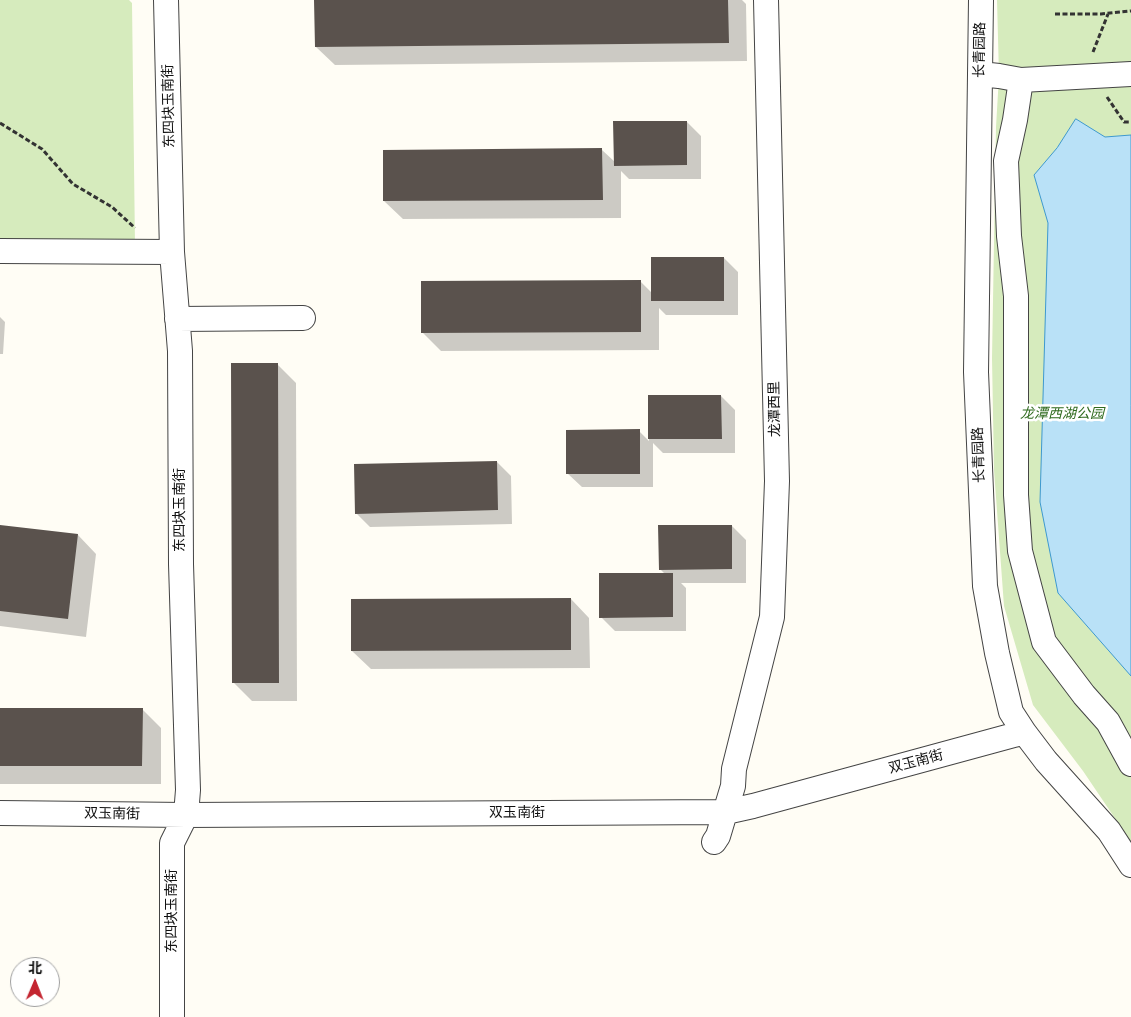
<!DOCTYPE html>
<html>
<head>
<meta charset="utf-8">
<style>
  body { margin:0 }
  #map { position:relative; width:1131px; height:1017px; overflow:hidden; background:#fffdf5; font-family:"PT Serif","Noto Sans SC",serif }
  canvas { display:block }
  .north { position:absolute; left:10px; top:957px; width:50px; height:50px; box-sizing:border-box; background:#fff; border:1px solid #a0a0a0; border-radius:50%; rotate:1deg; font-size:14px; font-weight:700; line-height:20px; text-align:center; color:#111 }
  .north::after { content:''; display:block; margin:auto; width:18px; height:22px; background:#c42530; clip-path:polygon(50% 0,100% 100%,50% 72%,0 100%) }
</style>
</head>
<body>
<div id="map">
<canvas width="1131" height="1017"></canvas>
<div class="north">北</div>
</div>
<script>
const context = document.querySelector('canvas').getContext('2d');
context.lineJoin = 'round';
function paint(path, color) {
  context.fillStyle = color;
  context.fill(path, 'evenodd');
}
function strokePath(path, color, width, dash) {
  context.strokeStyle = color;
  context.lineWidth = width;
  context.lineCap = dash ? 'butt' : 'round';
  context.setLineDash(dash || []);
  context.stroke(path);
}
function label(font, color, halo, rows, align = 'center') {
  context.font = font + ' "PT Serif","Noto Sans SC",serif';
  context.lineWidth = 5;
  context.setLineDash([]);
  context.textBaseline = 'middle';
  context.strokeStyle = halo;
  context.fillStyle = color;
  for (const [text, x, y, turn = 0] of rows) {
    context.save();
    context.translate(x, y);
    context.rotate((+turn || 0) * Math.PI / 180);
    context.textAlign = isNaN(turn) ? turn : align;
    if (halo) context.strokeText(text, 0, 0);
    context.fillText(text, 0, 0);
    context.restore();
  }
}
paint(new Path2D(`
  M 0,0 L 129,0 L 132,3 L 135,246 L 0,244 Z
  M 997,0 L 1131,0 L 1131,842 L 1083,771 L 1033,705 L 1004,606 L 994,470 L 992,358 L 996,127 L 999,76 Z`), '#d6ebbd');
const water = new Path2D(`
  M 1076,119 L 1105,137 L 1131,135 L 1131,676 L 1058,593 L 1040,502 L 1048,223 L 1034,175 L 1057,148 Z`);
paint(water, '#b9e1f7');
strokePath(water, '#3e99cf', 1);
paint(new Path2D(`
  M 316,0 L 742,0 L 746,4 L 747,61 L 335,65 L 316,47 Z
  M 687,122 L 701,136 L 701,179 L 629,179 L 621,171 L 621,218 L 403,219 L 384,201 L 602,150 L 615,162 Z
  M 724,258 L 738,272 L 738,315 L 666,315 L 659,308 L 659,350 L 441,351 L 422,332 L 640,281 L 652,293 Z
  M 0,317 L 5,322 L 3,354 L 0,354 Z
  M 277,364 L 296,383 L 297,701 L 252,701 L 233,682 Z
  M 649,396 L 721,396 L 735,410 L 735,453 L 663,453 L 653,443 L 653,487 L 582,487 L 567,473 L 639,431 L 649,441 Z
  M 497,462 L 511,476 L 512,524 L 370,527 L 356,513 Z
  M 0,526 L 78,535 L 96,554 L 86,637 L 0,626 Z
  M 732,526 L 746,540 L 746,583 L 681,583 L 686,588 L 686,631 L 615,631 L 601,617 L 665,574 L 660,569 Z
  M 571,599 L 589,618 L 590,668 L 371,669 L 352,651 Z
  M 0,709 L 142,709 L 161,728 L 161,784 L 0,784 Z`), '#0003');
paint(new Path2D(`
  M 314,0 L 728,0 L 729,43 L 315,47 Z
  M 613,121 L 687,121 L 687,165 L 614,166 Z
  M 602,148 L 603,200 L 383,201 L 383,150 Z
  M 651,257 L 724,257 L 724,301 L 651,301 Z
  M 641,280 L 641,332 L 421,333 L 421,281 Z
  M 231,363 L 278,363 L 279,683 L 232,683 Z
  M 648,395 L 721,395 L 722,439 L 648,439 Z
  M 640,429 L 640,474 L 566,474 L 566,430 Z
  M 497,461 L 498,510 L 355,514 L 354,464 Z
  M 0,525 L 78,534 L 68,619 L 0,611 Z
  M 658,525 L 732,525 L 732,569 L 659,570 Z
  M 599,573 L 673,573 L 673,617 L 599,618 Z
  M 571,598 L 571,650 L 351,651 L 351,599 Z
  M 0,708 L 143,708 L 142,766 L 0,766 Z`), '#5a524d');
const street = new Path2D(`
  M 166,0 L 172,252 L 180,351 L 181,564 L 188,790 L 186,815 L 172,843 L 172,1017
  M 981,0 L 976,372 L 985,586 L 997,653 L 1011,712 L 1024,732 L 1046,761 L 1109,831 L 1131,865
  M 980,74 L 999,76 L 1021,80 L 1131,74
  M 1021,80 L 1015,120 L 1006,161 L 1009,236 L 1016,296 L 1016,495 L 1020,551 L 1044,642 L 1084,695 L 1108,722 L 1131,764
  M 0,251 L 172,252
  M 177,319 L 303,318
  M 0,813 L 186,815 L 726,812 L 753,806 L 1014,735 L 1024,732
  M 714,842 L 718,836 L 733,786 L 734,769 L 772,617 L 777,481 L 766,0`);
strokePath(street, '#444', 26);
strokePath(new Path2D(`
  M 1055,14 L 1101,14 L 1131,11
  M 1093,52 L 1108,14
  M 1107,97 L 1124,122 L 1131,122
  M 0,123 L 42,149 L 73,184 L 112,207 L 135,228`), '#333', 3, [5, 2.5]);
strokePath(street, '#fff', 24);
label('14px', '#111', '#fff', [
  ["长青园路",980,50,-89],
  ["东四块玉南街",169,106,-91],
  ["龙潭西里",775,409,-91],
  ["长青园路",979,455,-92],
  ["东四块玉南街",180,510,-90],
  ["双玉南街",916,762,-15],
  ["双玉南街",517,813],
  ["双玉南街",112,814,1],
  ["东四块玉南街",172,911,-90]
]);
label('italic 14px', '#306b1f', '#fff', [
  ["龙潭西湖公园",1062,414]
]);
</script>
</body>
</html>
